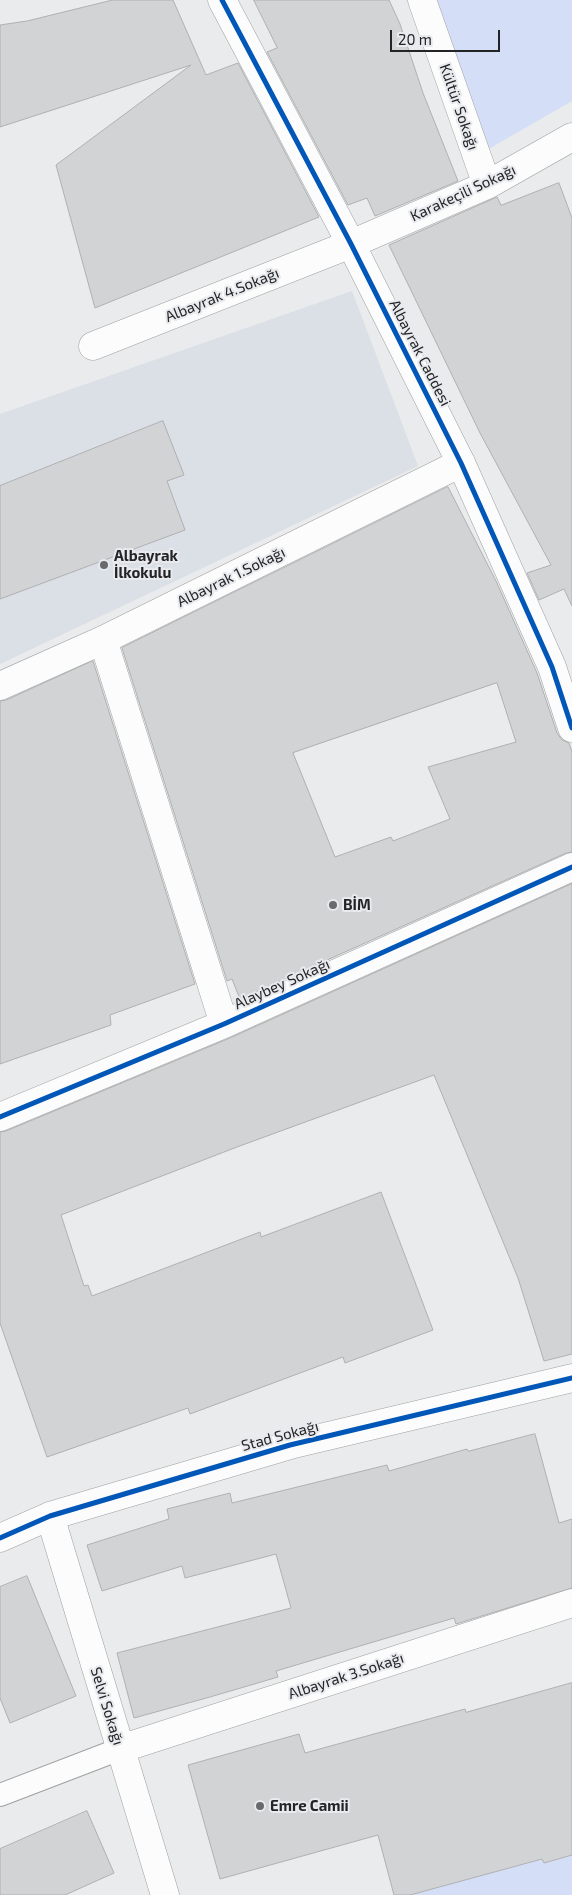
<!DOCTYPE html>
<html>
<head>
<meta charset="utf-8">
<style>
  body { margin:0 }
  #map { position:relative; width:572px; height:1895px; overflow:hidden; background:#e9ebed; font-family:"Exo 2",sans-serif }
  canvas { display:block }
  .scale { position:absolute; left:390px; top:30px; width:110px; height:22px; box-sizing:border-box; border:2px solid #232426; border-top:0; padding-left:6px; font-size:15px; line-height:18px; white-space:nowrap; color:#232426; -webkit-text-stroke:4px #e8eaee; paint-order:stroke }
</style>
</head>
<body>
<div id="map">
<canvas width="572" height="1895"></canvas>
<div class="scale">20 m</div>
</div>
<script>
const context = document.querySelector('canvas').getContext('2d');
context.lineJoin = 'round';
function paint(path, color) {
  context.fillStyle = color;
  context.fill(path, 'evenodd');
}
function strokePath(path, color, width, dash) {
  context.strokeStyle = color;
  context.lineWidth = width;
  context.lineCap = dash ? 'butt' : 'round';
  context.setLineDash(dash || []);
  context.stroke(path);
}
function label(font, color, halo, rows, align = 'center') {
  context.font = font + ' "Exo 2",sans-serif';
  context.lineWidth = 4;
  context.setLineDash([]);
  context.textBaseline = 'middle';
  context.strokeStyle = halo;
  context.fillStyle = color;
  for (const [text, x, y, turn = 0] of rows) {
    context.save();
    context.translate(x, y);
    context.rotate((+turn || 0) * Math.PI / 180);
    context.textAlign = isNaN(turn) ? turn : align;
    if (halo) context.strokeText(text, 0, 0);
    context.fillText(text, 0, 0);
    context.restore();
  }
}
paint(new Path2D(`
  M 352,291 L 418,466 L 0,664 L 0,414 Z`), '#dbdfe6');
paint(new Path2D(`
  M 429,0 L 572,0 L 572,101 L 480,154 Z
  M 572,1847 L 572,1895 L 395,1895 Z`), '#d4def7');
const building = new Path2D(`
  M 113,0 L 173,0 L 206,75 L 238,63 L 319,217 L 95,308 L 56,165 L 191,65 L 0,127 L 0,25 L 27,21 Z
  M 254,0 L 389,0 L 400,24 L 423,93 L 458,181 L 375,216 L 367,198 L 348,205 L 267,52 L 277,48 Z
  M 559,183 L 572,218 L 572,606 L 564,589 L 539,600 L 527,573 L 551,565 L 480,433 L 389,245 L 497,197 L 501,205 Z
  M 163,421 L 184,475 L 167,481 L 185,530 L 0,599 L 0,486 Z
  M 448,487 L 496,581 L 537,673 L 557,733 L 562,740 L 569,743 L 572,752 L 572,852 L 566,853 L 240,999 L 232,979 L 227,981 L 122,648 ZM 497,683 L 516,742 L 428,767 L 450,819 L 393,841 L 391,837 L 335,857 L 293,753 Z
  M 93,661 L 195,984 L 110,1015 L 111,1025 L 0,1064 L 0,701 L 6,700 Z
  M 572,884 L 572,1354 L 544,1361 L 518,1278 L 434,1075 L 237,1147 L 61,1215 L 84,1286 L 88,1285 L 92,1296 L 260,1232 L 261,1237 L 381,1192 L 433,1330 L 345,1363 L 343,1357 L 190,1414 L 188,1408 L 47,1457 L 0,1323 L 0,1132 L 6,1131 L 230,1038 Z
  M 535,1434 L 559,1523 L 572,1519 L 572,1588 L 456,1624 L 454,1618 L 276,1671 L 278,1677 L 210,1697 L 134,1718 L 117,1653 L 291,1608 L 276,1554 L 185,1578 L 182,1566 L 102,1591 L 87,1545 L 169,1519 L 167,1509 L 230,1493 L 232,1503 L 387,1465 L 389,1471 L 467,1449 L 468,1451 Z
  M 27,1576 L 76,1696 L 10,1723 L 0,1698 L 0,1587 Z
  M 572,1683 L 572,1855 L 544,1863 L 542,1859 L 410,1895 L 394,1895 L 378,1835 L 220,1879 L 188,1765 L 299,1734 L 305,1753 L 465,1709 L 466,1712 Z
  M 87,1811 L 114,1873 L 65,1895 L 0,1895 L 0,1849 Z`);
paint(building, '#d2d3d5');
strokePath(building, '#afb0b1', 1);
const service = new Path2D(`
  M 0,1795 L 120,1749`);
const minor = new Path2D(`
  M 422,0 L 487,185
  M 93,346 L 351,244 L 487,185 L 572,137
  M 103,640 L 224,1024
  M 0,686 L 103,640 L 461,463
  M 0,1117 L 224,1024 L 572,867
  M 50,1516 L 165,1895
  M 0,1538 L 50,1516 L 290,1445 L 572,1378
  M 120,1749 L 572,1603`);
const tertiary = new Path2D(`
  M 222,0 L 351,244 L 461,463 L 552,667 L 572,728`);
strokePath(service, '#9ea0a1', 24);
strokePath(minor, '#9ea0a1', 29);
strokePath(tertiary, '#9ea0a1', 29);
strokePath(service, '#fcfcfc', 22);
strokePath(minor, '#fcfcfc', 28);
strokePath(tertiary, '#fcfcfc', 28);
strokePath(new Path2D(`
  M 222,0 L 351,244 L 461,463 L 552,667 L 572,728
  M 0,1117 L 224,1024 L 572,867
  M 0,1538 L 50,1516 L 290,1445 L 572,1378`), '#0057b8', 5);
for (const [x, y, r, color] of [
  [104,565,5,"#686a6c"],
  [333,905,5,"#686a6c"],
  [260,1806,5,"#686a6c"]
]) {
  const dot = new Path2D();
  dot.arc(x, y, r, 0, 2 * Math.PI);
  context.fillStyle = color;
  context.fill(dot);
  strokePath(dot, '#e8eaee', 2);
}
label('15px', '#232426', '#e8eaee', [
  ["Kültür Sokağı",459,107,71],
  ["Karakeçili Sokağı",463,193,-25],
  ["Albayrak 4.Sokağı",222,295,-22],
  ["Albayrak Caddesi",420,353,63],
  ["Albayrak 1.Sokağı",231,577,-26],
  ["Alaybey Sokağı",282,984,-24],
  ["Stad Sokağı",280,1436,-15],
  ["Albayrak 3.Sokağı",346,1676,-18],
  ["Selvi Sokağı",107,1706,73]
]);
label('bold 15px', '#232426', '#e8eaee', [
  ["Albayrak",114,556],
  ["İlkokulu",114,573],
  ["BİM",343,905],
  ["Emre Camii",270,1806]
], 'left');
</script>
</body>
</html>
